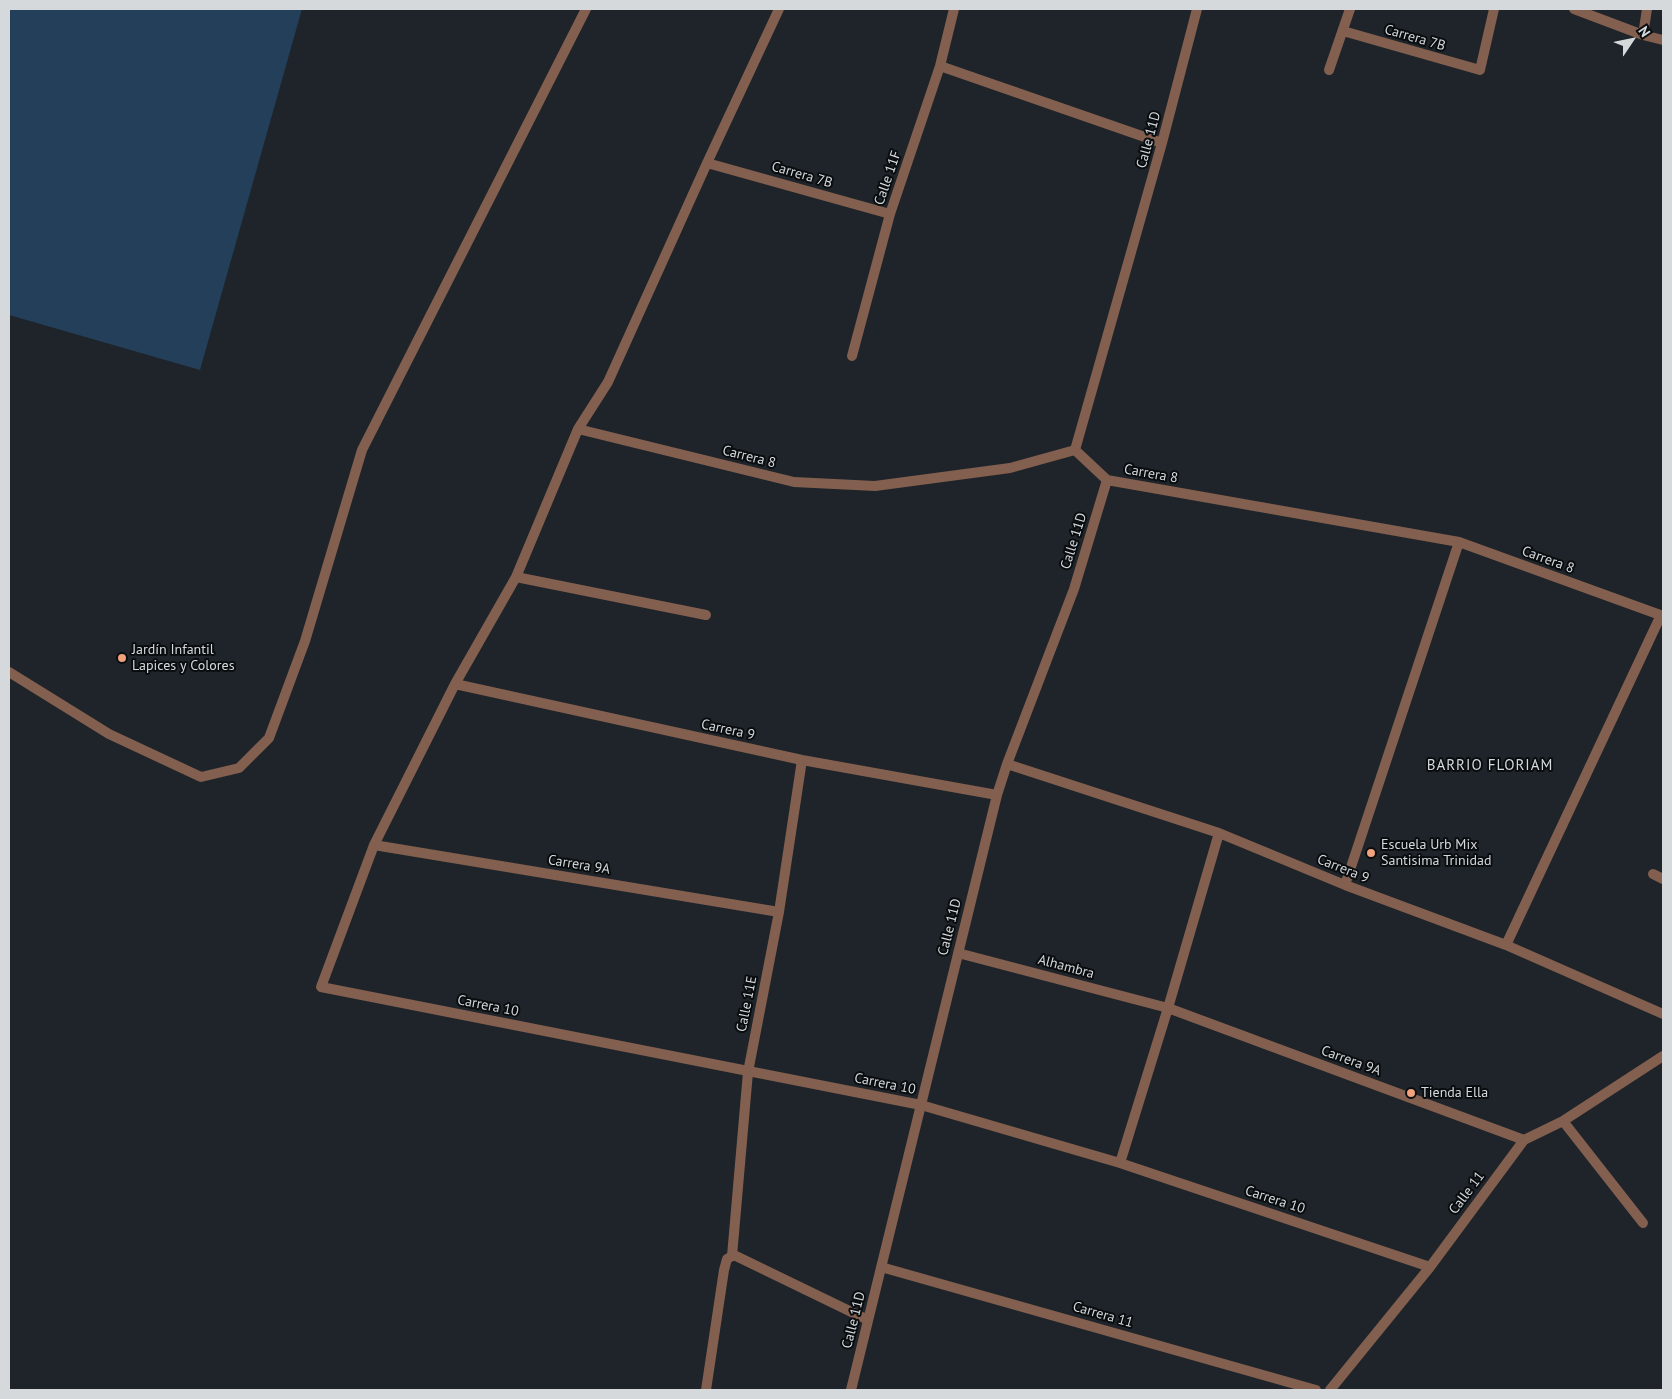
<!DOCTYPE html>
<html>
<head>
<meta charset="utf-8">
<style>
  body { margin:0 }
  #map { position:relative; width:1672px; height:1399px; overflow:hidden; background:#1e2429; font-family:"PT Sans",sans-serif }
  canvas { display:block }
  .frame { position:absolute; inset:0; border:10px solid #d5d9dc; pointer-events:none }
  .north { position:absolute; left:1607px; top:15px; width:50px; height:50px; -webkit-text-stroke:4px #0a0d0f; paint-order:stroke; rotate:56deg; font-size:14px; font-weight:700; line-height:20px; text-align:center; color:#d5d9dc }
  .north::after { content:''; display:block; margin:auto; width:18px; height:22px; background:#d5d9dc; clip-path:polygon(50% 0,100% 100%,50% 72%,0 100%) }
</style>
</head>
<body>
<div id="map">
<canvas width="1672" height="1399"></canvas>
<div class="frame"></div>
<div class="north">N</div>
</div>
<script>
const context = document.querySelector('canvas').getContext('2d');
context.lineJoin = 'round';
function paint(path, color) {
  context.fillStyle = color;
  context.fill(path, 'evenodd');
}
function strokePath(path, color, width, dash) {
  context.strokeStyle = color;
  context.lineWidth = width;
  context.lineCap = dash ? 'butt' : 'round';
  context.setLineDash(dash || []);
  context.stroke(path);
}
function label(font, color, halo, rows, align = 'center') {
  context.font = font + ' "PT Sans",sans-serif';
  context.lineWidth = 4;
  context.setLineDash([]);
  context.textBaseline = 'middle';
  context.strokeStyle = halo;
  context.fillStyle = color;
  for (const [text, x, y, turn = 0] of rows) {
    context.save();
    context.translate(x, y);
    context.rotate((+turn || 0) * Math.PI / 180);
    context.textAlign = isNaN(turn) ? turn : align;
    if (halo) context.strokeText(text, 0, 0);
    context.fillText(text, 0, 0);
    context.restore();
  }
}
paint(new Path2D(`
  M 10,9 L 302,9 L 200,370 L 9,315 L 9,14 Z`), '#233f59');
strokePath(new Path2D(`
  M 779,9 L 707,163 L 608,382 L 578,429 L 516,577 L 455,684 L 374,845 L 321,987 L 921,1105 L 1120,1163 L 1430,1267
  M 1574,9 L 1643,35 L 1663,40
  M 1343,31 L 1480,70 L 1494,9
  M 1643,35 L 1647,9
  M 940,66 L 1162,143
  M 1329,70 L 1350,9
  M 707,163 L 890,214
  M 852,356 L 890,214 L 940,66 L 954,9
  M 578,429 L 794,482 L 875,486 L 1010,468 L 1075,450
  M 1075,450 L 1107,480 L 1459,542 L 1663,616
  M 1075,450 L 1162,143 L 1197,9
  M 516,577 L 706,615
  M 9,672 L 109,734 L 201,777 L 239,768 L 269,738 L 305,641 L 362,450 L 586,9
  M 455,684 L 802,760 L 997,795
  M 1007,764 L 1219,833 L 1345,885 L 1506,945 L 1663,1014
  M 374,845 L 779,912
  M 1653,874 L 1663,879
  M 1345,885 L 1459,542
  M 1506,945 L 1661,615
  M 958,953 L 1168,1008 L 1524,1140
  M 1563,1121 L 1643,1223
  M 1120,1163 L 1168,1008 L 1219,833
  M 732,1256 L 748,1072 L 779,912 L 802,760
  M 881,1267 L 1316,1390
  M 706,1390 L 724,1270 L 727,1259 L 732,1256 L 736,1256 L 868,1320
  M 851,1390 L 997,795 L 1007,764 L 1074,589 L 1107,480
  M 1330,1390 L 1430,1267 L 1524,1140 L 1563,1121 L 1663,1056`), '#825f4e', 10);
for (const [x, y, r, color] of [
  [122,658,5,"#f1a17c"],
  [1371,853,5,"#f1a17c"],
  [1411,1093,5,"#f1a17c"]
]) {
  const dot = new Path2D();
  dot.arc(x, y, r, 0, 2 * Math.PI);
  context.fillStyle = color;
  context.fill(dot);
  strokePath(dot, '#0a0d0f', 2);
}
label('14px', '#d5d9dc', '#0a0d0f', [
  ["Carrera 7B",1415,38,16],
  ["Calle 11D",1149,140,-75],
  ["Carrera 7B",802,175,16],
  ["Calle 11F",888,178,-71],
  ["Carrera 8",749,457,14],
  ["Carrera 8",1151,474,10],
  ["Calle 11D",1074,541,-73],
  ["Carrera 8",1548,560,20],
  ["Carrera 9",728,730,12],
  ["Carrera 9A",579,865,9],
  ["Carrera 9",1343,869,22],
  ["Calle 11D",950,927,-76],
  ["Alhambra",1066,967,15],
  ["Calle 11E",747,1004,-79],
  ["Carrera 10",488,1006,11],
  ["Carrera 9A",1351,1061,20],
  ["Carrera 10",885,1084,11],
  ["Calle 11",1467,1193,-53],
  ["Carrera 10",1275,1200,18],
  ["Carrera 11",1103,1315,16],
  ["Calle 11D",854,1320,-76]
]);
label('14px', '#d5d9dc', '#0a0d0f', [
  ["Jardín Infantil",132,650],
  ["Lapices y Colores",132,666],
  ["Escuela Urb Mix",1381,845],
  ["Santisima Trinidad",1381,861],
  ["Tienda Ella",1421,1093]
], 'left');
context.letterSpacing = '1px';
label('15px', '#d5d9dc', '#0a0d0f', [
  ["BARRIO FLORIAM",1490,766]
]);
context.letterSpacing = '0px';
</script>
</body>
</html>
